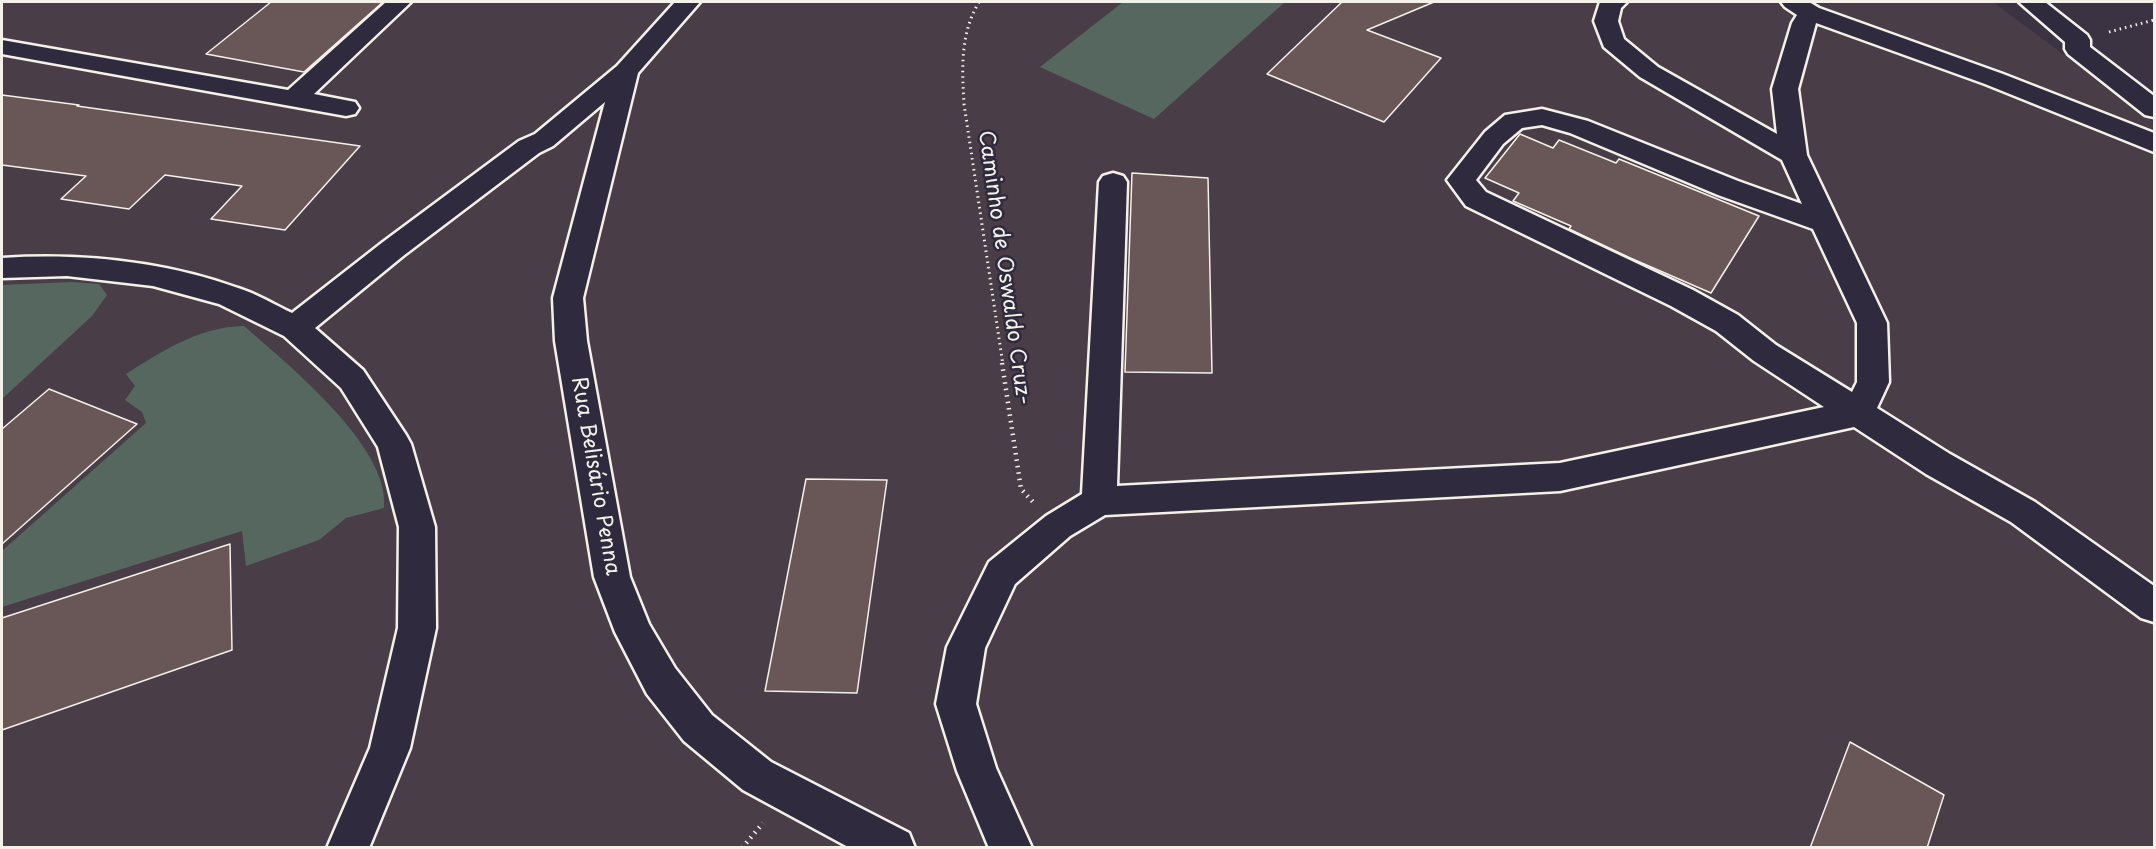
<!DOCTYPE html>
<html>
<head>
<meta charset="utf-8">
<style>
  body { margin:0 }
  #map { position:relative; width:2156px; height:849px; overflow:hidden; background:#3b3342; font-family:"Playpen Sans",sans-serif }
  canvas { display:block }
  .frame { position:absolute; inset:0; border:3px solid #f4f1e8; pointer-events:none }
</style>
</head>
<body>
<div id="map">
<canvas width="2156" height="849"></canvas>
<div class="frame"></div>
</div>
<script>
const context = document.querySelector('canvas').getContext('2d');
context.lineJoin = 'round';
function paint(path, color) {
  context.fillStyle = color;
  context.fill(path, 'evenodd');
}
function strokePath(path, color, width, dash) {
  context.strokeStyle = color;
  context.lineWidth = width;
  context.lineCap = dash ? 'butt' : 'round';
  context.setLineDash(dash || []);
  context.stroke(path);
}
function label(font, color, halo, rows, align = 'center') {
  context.font = font + ' "Playpen Sans",sans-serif';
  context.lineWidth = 5;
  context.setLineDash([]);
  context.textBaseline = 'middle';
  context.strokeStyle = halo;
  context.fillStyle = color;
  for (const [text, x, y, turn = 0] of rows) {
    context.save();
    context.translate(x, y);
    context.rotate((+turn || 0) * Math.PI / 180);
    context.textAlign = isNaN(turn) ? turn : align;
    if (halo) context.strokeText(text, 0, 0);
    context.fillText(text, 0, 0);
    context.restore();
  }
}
paint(new Path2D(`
  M 2,2 L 1993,2 L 2154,122 L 2154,847 L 2,848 Z`), '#493e48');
paint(new Path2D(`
  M 1123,2 L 1285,2 L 1154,119 L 1040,67 Z
  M 72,282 L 99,284 L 107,295 L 92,316 L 2,399 L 2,285 Z
  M 244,326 C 286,363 391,447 384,508 L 346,518 L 319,540 L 246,566 L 242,531 L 2,607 L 2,551 L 146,423 L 142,412 L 125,400 L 135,386 L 126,374 C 164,350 199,327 244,326 Z`), '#566760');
const building = new Path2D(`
  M 271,2 L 383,2 L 304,72 L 206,54 Z
  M 1342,2 L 1434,2 L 1367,30 L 1441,58 L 1384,122 L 1267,74 Z
  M 2,95 L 79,105 L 77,106 L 360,146 L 285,230 L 211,219 L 242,186 L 165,175 L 129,209 L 61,199 L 86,176 L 2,165 Z
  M 1520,134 L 1553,148 L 1559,140 L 1616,163 L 1619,159 L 1759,216 L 1711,293 L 1628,257 L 1569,229 L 1571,226 L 1513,201 L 1519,193 L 1485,178 Z
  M 1132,173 L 1208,178 L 1212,373 L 1125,372 Z
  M 49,389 L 137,424 L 2,544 L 2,429 Z
  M 806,479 L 887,480 L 857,693 L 765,691 Z
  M 230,544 L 232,650 L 2,730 L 2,618 Z
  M 1850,742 L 1944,795 L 1927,848 L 1810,848 Z`);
paint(building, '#695657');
strokePath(building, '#f4f1e8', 1.5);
const minor = new Path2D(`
  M 386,2 L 411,2 L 314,94 L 355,102 L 359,108 L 355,114 L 346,116 L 2,54 L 2,40 L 288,90 Z
  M 675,2 L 700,2 L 638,73 L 583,298 L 587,341 L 630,577 L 649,624 L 675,668 L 712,715 L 771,762 L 909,833 L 915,848 L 850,848 L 743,790 L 684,741 L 647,694 L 615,632 L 594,577 L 555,341 L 553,298 L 605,102 L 553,146 L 539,153 L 403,256 L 315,328 L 363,370 L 406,435 L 411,444 L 435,527 L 436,628 L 410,748 L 369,848 L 327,848 L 370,748 L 398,628 L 399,527 L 378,447 L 341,388 L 284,336 L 219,304 L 153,286 L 67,276 L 2,278 L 2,258 C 81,253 162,261 238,288 C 257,294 275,305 292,313 L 383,242 L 519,141 L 535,134 L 617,66 Z
  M 1600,2 L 1627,2 L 1621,8 L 1618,21 L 1624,39 L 1658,67 L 1777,134 L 1772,89 L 1792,23 L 1797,15 L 1785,7 L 1781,2 L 1809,2 L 1819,8 L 2003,74 L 2154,133 L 2154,152 L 1985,84 L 1816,23 L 1798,89 L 1807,155 L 1887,323 L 1889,382 L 1877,408 L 1950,454 L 2035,502 L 2154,586 L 2154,622 L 2141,618 L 2011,522 L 1926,474 L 1854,427 L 1560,491 L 1105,515 L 1070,536 L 1015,584 L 985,648 L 976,704 L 996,768 L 1032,848 L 989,848 L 957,771 L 936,704 L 947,647 L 989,562 L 1046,516 L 1082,494 L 1099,182 L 1103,176 L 1113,173 L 1123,176 L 1127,182 L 1117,486 L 1560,463 L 1824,407 L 1754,361 L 1716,331 L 1671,306 L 1466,206 L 1447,180 L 1485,132 L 1505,115 L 1542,109 L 1588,121 L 1738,181 L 1802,204 L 1782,160 L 1640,77 L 1604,47 L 1594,21 ZM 1542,125 L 1570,133 L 1718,195 L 1813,229 L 1857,323 L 1857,382 L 1852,392 L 1776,345 L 1738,315 L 1693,290 L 1486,192 L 1476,180 L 1503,144 L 1522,128 Z
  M 2019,2 L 2045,2 L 2087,35 L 2090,40 L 2090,47 L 2154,96 L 2154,117 L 2145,115 L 2068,54 L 2065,49 L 2065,42 Z`);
strokePath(minor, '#f4f1e8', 5);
strokePath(new Path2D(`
  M 979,2 C 960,34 962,68 964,104 L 1003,365
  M 2109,32 L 2154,20`), '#f4f1e8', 3, [1.5, 4]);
strokePath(new Path2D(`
  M 1002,363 L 1021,489 L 1033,502
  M 742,848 L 763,823`), '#f4f1e8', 4.5, [1.5, 5]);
paint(minor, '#2f2a3d');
label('21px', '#f4f1e8', '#2f2a3d', [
  ["Caminho de Oswaldo Cruz-",1004,268,82],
  ["Rua Belisário Penna",595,476,80]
]);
</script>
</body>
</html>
